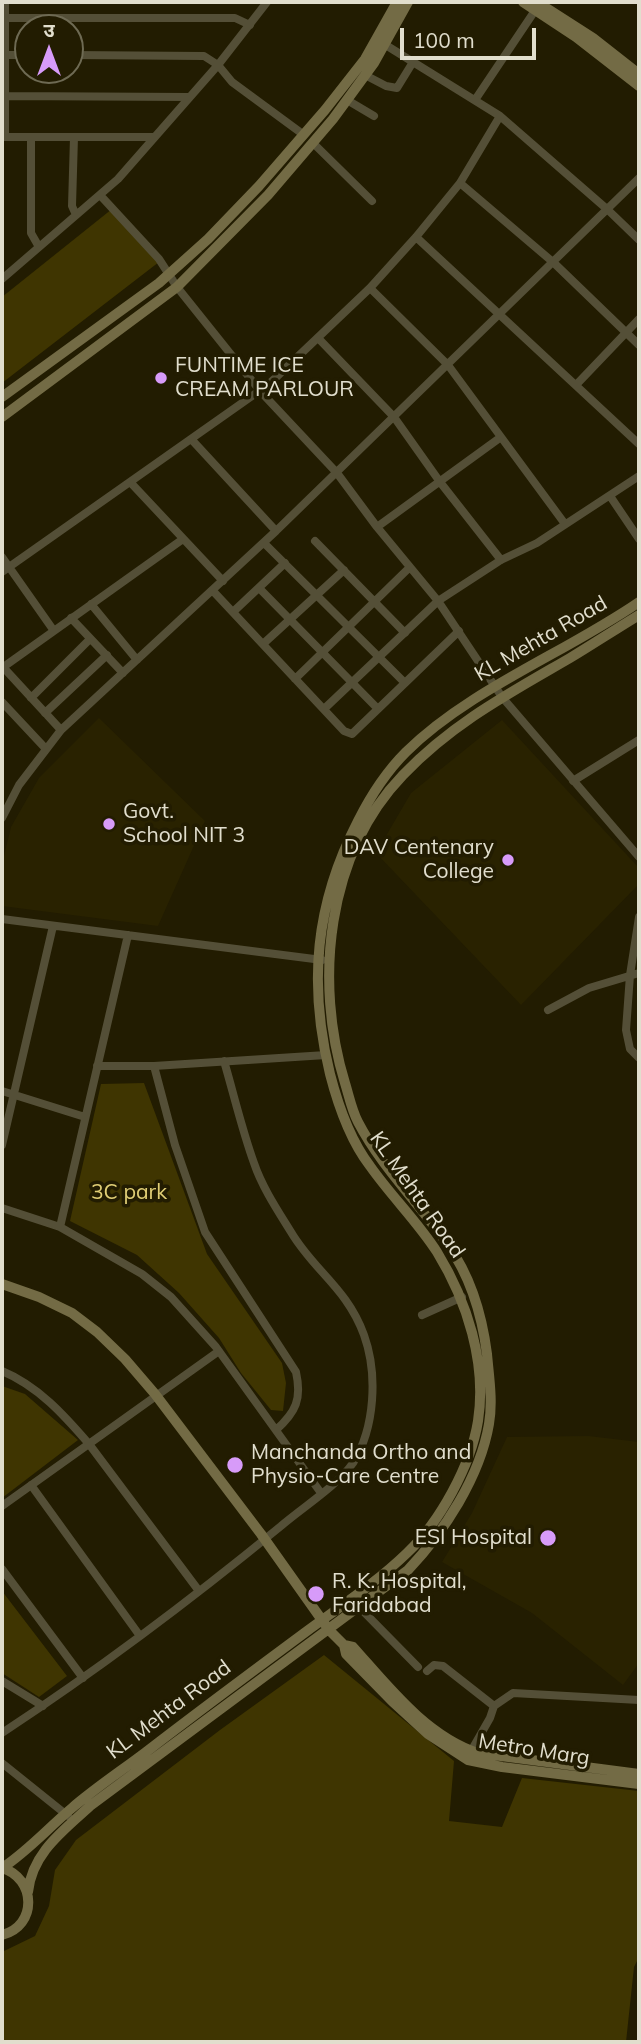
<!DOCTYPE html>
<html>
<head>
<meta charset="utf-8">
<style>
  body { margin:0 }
  #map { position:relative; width:641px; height:2044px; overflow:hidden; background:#221c01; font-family:Mulish,"Noto Sans Devanagari",sans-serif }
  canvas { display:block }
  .frame { position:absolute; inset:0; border:4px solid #e1decd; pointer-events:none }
  .north { position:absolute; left:14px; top:14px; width:70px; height:70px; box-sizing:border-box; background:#221c01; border:2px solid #6e6a53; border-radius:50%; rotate:0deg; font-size:19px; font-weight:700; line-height:28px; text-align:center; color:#e1decd }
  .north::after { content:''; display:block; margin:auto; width:24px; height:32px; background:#d79bf9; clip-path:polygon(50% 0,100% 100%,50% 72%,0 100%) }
  .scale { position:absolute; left:400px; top:28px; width:136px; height:32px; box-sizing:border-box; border:4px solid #e1decd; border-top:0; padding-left:9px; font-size:21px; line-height:24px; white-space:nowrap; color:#e1decd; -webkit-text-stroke:5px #221c01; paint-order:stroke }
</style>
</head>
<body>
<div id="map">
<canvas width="641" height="2044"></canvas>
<div class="frame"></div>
<div class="north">उ</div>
<div class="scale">100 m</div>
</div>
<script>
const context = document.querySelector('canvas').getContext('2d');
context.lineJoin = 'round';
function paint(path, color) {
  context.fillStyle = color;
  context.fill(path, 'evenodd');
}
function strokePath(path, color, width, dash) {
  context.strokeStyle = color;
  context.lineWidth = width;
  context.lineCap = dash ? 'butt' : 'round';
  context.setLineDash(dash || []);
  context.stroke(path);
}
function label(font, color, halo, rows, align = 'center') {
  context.font = font + ' Mulish,sans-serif';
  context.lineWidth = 7;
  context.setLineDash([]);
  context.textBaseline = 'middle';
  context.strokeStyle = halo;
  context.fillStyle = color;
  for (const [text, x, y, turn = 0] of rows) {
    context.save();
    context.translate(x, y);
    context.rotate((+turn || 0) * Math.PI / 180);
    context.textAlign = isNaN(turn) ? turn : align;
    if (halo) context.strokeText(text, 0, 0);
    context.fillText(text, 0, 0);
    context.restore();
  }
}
paint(new Path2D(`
  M 99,718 L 205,821 L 158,926 L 2,906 L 2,864 L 11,827 L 39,778 Z
  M 502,720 L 639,868 L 639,884 L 521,1005 L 376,853 L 411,793 Z
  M 588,1436 L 639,1442 L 639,1663 L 623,1685 L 532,1613 L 442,1562 L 472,1513 L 507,1437 Z`), '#292200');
paint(new Path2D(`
  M 112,209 L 159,262 L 2,383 L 2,297 Z
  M 144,1083 L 207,1254 L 282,1363 L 286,1383 L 283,1411 L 271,1410 L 241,1373 L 219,1338 L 179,1293 L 137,1255 L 70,1221 L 101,1084 Z
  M 2,1386 L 25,1394 L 78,1440 L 2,1498 Z
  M 2,1591 L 67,1676 L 39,1697 L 2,1673 Z
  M 324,1655 L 454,1761 L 449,1821 L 502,1827 L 522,1778 L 639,1791 L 639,1957 L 634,1967 L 626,2042 L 2,2042 L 2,1952 L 35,1936 L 49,1906 L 55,1870 L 76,1840 L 220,1730 Z`), '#3f3501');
strokePath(new Path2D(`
  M 5,2 L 5,136
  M 2,18 L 235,18 L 250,25
  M 384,44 L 500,116 L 608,210 L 639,240
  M 3,55 L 28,55
  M 70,55 L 204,56 L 218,65 L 232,82 L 304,135
  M 365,75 L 386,86 L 397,88 L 413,62
  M 2,96 L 189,97
  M 347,100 L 374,116
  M 475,100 L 536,9
  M 2,137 L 154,137
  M 31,137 L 31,233 L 39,247
  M 74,137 L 72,206 L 76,215
  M 313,143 L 372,201
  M 460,183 L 554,263 L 639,345
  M 100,195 L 159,259 L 177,287 L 261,392 L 337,473 L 377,527 L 438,601 L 502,697 L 639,857
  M 416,237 L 639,444
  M 2,279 L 118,179 L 218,65 L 267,2
  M 370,288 L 448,365 L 565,524
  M 319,339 L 394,417 L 440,482 L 501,560
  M 576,385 L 639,319
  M 192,440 L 276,531
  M 131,483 L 223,581
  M 610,496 L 639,539
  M 377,527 L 501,437
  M 315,541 L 405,633
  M 264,543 L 404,682
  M 2,557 L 54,631
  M 2,572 L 269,384 L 370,288 L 416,237 L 460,183 L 500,116
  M 259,588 L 378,709
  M 213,591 L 344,731 L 352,734 L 459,631
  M 91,604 L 137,660
  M 233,612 L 285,563
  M 71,618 L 123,673
  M 263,644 L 344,570
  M 3,667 L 61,730
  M 2,668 L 183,539
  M 295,679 L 410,567
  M 31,698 L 90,639
  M 2,702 L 46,749
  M 324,709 L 438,601 L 501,560 L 537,543 L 639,476
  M 45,713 L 107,655
  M 573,781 L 639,740
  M 2,818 L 19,785 L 61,730 L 276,531 L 639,178
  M 639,917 L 630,975 L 626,1030 L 630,1049 L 639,1058
  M 2,919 L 322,960
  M 548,1010 L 589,988 L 639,973
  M 97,1066 L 154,1066 L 326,1055
  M 154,1066 L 175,1145 L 205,1232 L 296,1372 C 302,1399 296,1412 276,1430
  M 2,1091 L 85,1117
  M 2,1145 L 53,926
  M 2,1208 L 60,1227 L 142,1274 L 171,1297 L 216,1347 L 321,1493
  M 60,1227 L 128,935
  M 422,1315 L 462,1297
  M 2,1371 C 38,1386 64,1415 89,1444 L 199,1591
  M 31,1485 L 140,1636
  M 2,1506 L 219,1351
  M 2,1569 L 83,1678
  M 359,1607 L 418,1667
  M 427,1671 L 434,1665 L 443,1666 L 494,1706
  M 2,1681 L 43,1706
  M 2,1733 C 99,1669 192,1599 281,1526 C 303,1507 337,1486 353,1463 C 375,1428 378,1374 364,1335 C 347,1288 314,1271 291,1232 C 278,1211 262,1187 254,1163 C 242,1130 234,1095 224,1061
  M 470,1753 L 490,1718 L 494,1706 L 513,1693 L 639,1700
  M 2,1763 L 68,1816`), '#544f37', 8);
strokePath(new Path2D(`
  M 523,2 L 576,37 L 639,86
  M 537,2 L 593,38 L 639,74
  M 2,397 L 159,283 L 208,239 L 259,186 L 325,110 L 365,59 L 397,2
  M 2,417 L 177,287 L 268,195 L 333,119 L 374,63 L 408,2
  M 2,1284 L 39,1297 L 72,1313 L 97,1332 L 125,1359 L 155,1394 L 261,1534 L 329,1630 L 344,1645 L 353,1647 C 388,1686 426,1736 478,1753 L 639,1774
  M 344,1645 L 346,1654 L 392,1701 L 428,1734 L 468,1760 L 502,1767 L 639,1784
  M 2,1868 C 28,1851 48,1828 72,1808 C 95,1788 121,1771 146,1752 C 199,1711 253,1671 307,1631 C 341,1606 377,1582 407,1553 C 440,1522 471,1465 478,1421 C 487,1363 467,1301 437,1252 C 418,1222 391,1196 370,1166 C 350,1140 338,1105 330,1074 C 308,984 315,904 358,821 C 370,797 386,772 406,752 C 470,689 565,653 639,602
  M 2,1868 C 36,1878 38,1926 2,1935
  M 28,1892 C 32,1853 63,1831 90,1806 L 408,1570 C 444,1532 480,1477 489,1424 C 493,1401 489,1377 487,1354 C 482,1315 471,1277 448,1245 C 419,1203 382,1168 358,1122 C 352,1111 349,1096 345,1083 C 314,982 326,855 403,775 C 453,723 508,694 570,658 C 593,644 616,629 639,615`), '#736b45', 10);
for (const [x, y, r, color] of [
  [161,378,7,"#d79bf9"],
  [109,824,7,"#d79bf9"],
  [508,860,7,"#d79bf9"],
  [235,1465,9,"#d79bf9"],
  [548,1538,9,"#d79bf9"],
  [316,1594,9,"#d79bf9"]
]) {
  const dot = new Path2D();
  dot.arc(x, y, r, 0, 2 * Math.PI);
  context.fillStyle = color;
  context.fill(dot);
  strokePath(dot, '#221c01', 2.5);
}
label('21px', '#e1decd', '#221c01', [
  ["FUNTIME ICE",175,366],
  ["CREAM PARLOUR",175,390],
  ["Govt.",123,812],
  ["School NIT 3",123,836],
  ["DAV Centenary",494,848,"right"],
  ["College",494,872,"right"],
  ["Manchanda Ortho and",251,1453],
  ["Physio-Care Centre",251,1477],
  ["ESI Hospital",532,1538,"right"],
  ["R. K. Hospital,",332,1582],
  ["Faridabad",332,1606]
], 'left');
label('21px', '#e1decd', '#221c01', [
  ["KL Mehta Road",541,639,-30],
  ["KL Mehta Road",417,1195,55],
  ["KL Mehta Road",169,1710,-37],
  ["Metro Marg",534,1750,9]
]);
label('21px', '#e0ce75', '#221c01', [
  ["3C park",129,1193]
]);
</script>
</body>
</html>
